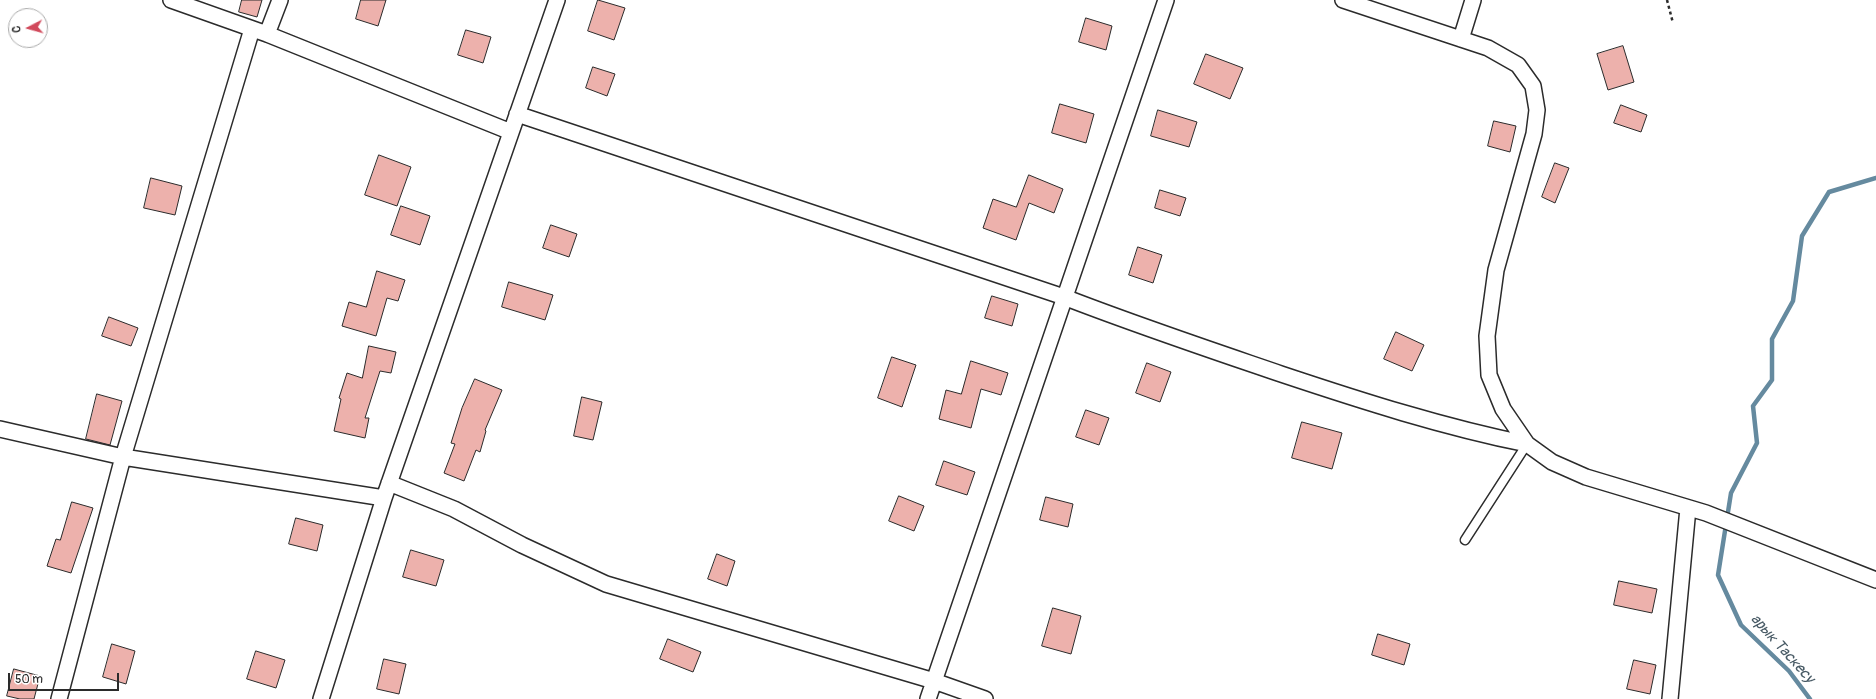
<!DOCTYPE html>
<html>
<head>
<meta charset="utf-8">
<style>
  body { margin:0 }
  #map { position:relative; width:1876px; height:699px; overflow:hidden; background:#fff; font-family:Pangolin,sans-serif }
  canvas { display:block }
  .north { position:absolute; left:8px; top:8px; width:40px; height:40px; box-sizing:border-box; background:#fff; border:1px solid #aaa; border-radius:50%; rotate:264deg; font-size:11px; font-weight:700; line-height:16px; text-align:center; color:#2b2b2b }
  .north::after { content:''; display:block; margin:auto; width:14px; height:18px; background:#d1495b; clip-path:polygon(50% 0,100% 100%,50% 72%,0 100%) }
  .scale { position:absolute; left:8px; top:673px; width:111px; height:18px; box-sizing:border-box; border:2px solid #2b2b2b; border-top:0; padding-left:5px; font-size:12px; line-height:14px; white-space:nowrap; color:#2b2b2b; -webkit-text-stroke:3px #fff; paint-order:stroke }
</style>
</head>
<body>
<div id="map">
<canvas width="1876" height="699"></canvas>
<div class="north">С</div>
<div class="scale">50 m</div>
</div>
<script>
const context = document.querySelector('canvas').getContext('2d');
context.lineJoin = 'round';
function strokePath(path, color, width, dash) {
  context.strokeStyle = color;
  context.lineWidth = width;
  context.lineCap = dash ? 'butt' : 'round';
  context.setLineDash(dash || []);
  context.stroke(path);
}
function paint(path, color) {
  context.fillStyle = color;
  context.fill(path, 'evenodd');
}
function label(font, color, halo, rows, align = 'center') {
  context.font = font + ' Pangolin,sans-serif';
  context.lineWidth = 3;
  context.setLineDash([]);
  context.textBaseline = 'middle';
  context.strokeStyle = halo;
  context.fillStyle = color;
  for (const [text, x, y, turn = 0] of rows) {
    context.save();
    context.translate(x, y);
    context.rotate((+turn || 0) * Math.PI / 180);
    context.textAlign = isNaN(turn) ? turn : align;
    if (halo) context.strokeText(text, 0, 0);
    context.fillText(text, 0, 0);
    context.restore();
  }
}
strokePath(new Path2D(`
  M 1810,699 L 1789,671 L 1741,625 L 1718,575 L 1731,493 L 1757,443 L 1753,406 L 1772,380 L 1772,339 L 1793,301 L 1802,236 L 1829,192 L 1876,178`), '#658a9f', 4.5);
const building = new Path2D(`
  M 242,0 L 262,0 L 257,17 L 239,12 Z
  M 361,0 L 386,0 L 378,26 L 356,19 Z
  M 598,0 L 625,8 L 614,40 L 588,31 Z
  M 1086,18 L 1112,26 L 1106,50 L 1079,42 Z
  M 466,30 L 491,37 L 483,63 L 458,55 Z
  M 1623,46 L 1634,82 L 1608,90 L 1597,54 Z
  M 1206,54 L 1243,68 L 1230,99 L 1194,84 Z
  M 593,67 L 615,74 L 607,96 L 586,88 Z
  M 1060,104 L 1094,114 L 1086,143 L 1052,133 Z
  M 1621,105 L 1647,115 L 1641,132 L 1614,123 Z
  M 1158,110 L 1197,122 L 1189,147 L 1151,136 Z
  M 1494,121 L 1516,126 L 1510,152 L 1488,146 Z
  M 379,155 L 411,167 L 397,206 L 365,195 Z
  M 1555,163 L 1569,168 L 1555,203 L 1542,197 Z
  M 1029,175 L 1063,189 L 1054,213 L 1029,203 L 1016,240 L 983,228 L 993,199 L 1016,207 Z
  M 151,178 L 182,186 L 175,215 L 144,208 Z
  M 1160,190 L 1186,198 L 1180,216 L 1155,208 Z
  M 401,206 L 430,216 L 420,245 L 391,235 Z
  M 551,225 L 577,234 L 569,257 L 543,248 Z
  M 1138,247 L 1162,255 L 1153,283 L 1129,275 Z
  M 377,271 L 405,280 L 398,301 L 387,298 L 376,336 L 342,326 L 349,302 L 366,307 Z
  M 509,282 L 553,295 L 545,320 L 502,307 Z
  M 992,296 L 1018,304 L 1012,326 L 985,318 Z
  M 109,317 L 138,328 L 131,346 L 102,336 Z
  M 1396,332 L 1424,345 L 1412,371 L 1384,359 Z
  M 369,346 L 396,352 L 391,373 L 380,371 L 365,418 L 369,418 L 365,438 L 334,431 L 341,399 L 339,398 L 347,373 L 362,378 Z
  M 892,357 L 916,365 L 902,407 L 878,398 Z
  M 971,361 L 1008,373 L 1001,395 L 981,389 L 971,428 L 939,419 L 946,390 L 961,394 Z
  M 1147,363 L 1171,372 L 1160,402 L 1136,393 Z
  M 475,379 L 502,390 L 485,430 L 486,431 L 480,452 L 476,450 L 464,481 L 444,473 L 455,444 L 451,443 L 462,408 Z
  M 97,394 L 122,401 L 110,445 L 86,439 Z
  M 582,397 L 602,402 L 593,440 L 574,436 Z
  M 1086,410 L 1109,418 L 1099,445 L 1076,437 Z
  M 1302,422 L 1342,433 L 1332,469 L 1292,458 Z
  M 944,461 L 975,472 L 967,495 L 936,485 Z
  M 899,496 L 924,506 L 914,531 L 889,521 Z
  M 1046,497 L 1073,504 L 1068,527 L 1040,520 Z
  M 72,502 L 93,508 L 71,573 L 47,566 L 56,539 L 60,540 Z
  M 296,518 L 323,525 L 317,551 L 289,544 Z
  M 411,550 L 444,560 L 436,586 L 403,577 Z
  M 717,554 L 735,561 L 727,586 L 708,579 Z
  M 1619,581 L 1657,589 L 1652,613 L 1614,605 Z
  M 1053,608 L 1081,616 L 1071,654 L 1042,646 Z
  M 1378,634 L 1410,644 L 1404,665 L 1372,655 Z
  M 668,639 L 701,652 L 693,672 L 660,659 Z
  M 112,644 L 135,651 L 126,684 L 103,677 Z
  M 256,651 L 285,660 L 276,688 L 247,679 Z
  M 384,659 L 406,664 L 399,694 L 377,689 Z
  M 1634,660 L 1656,665 L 1650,694 L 1627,689 Z
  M 14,669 L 40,676 L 34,699 L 20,699 L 7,696 Z`);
paint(building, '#edb1ac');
strokePath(building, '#2b2b2b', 1);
const service = new Path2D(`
  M 1465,540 L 1527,444`);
const minor = new Path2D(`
  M 171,0 L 267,34 L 511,132
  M 1343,0 L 1488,48 L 1518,65 L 1533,86 L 1537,110 L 1534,134 L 1496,270 L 1487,336 L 1489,375 L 1503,409 L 1527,444 L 1552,462 L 1586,477 L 1706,513 L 1876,580
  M 267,34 L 280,0
  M 1461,39 L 1473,0
  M 517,114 L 1064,297 C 1136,325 1208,349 1281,374 C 1362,401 1443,427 1527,444
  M 0,429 L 123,457 L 384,498
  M 389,483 L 454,509 L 522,545 L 606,584 L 934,681 L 985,699
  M 59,699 L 123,457 L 252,29
  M 321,699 L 384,498 L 557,0
  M 928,699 L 1166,0
  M 1670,699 L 1688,508`);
strokePath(service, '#2b2b2b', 11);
strokePath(minor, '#2b2b2b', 18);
strokePath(new Path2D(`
  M 1667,0 L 1673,23`), '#2b2b2b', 2.5, [3, 3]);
strokePath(service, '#fff', 8);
strokePath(minor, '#fff', 15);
label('italic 15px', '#485a65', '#fff', [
  ["арык Таскесу",1782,649,48]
]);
</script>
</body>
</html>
